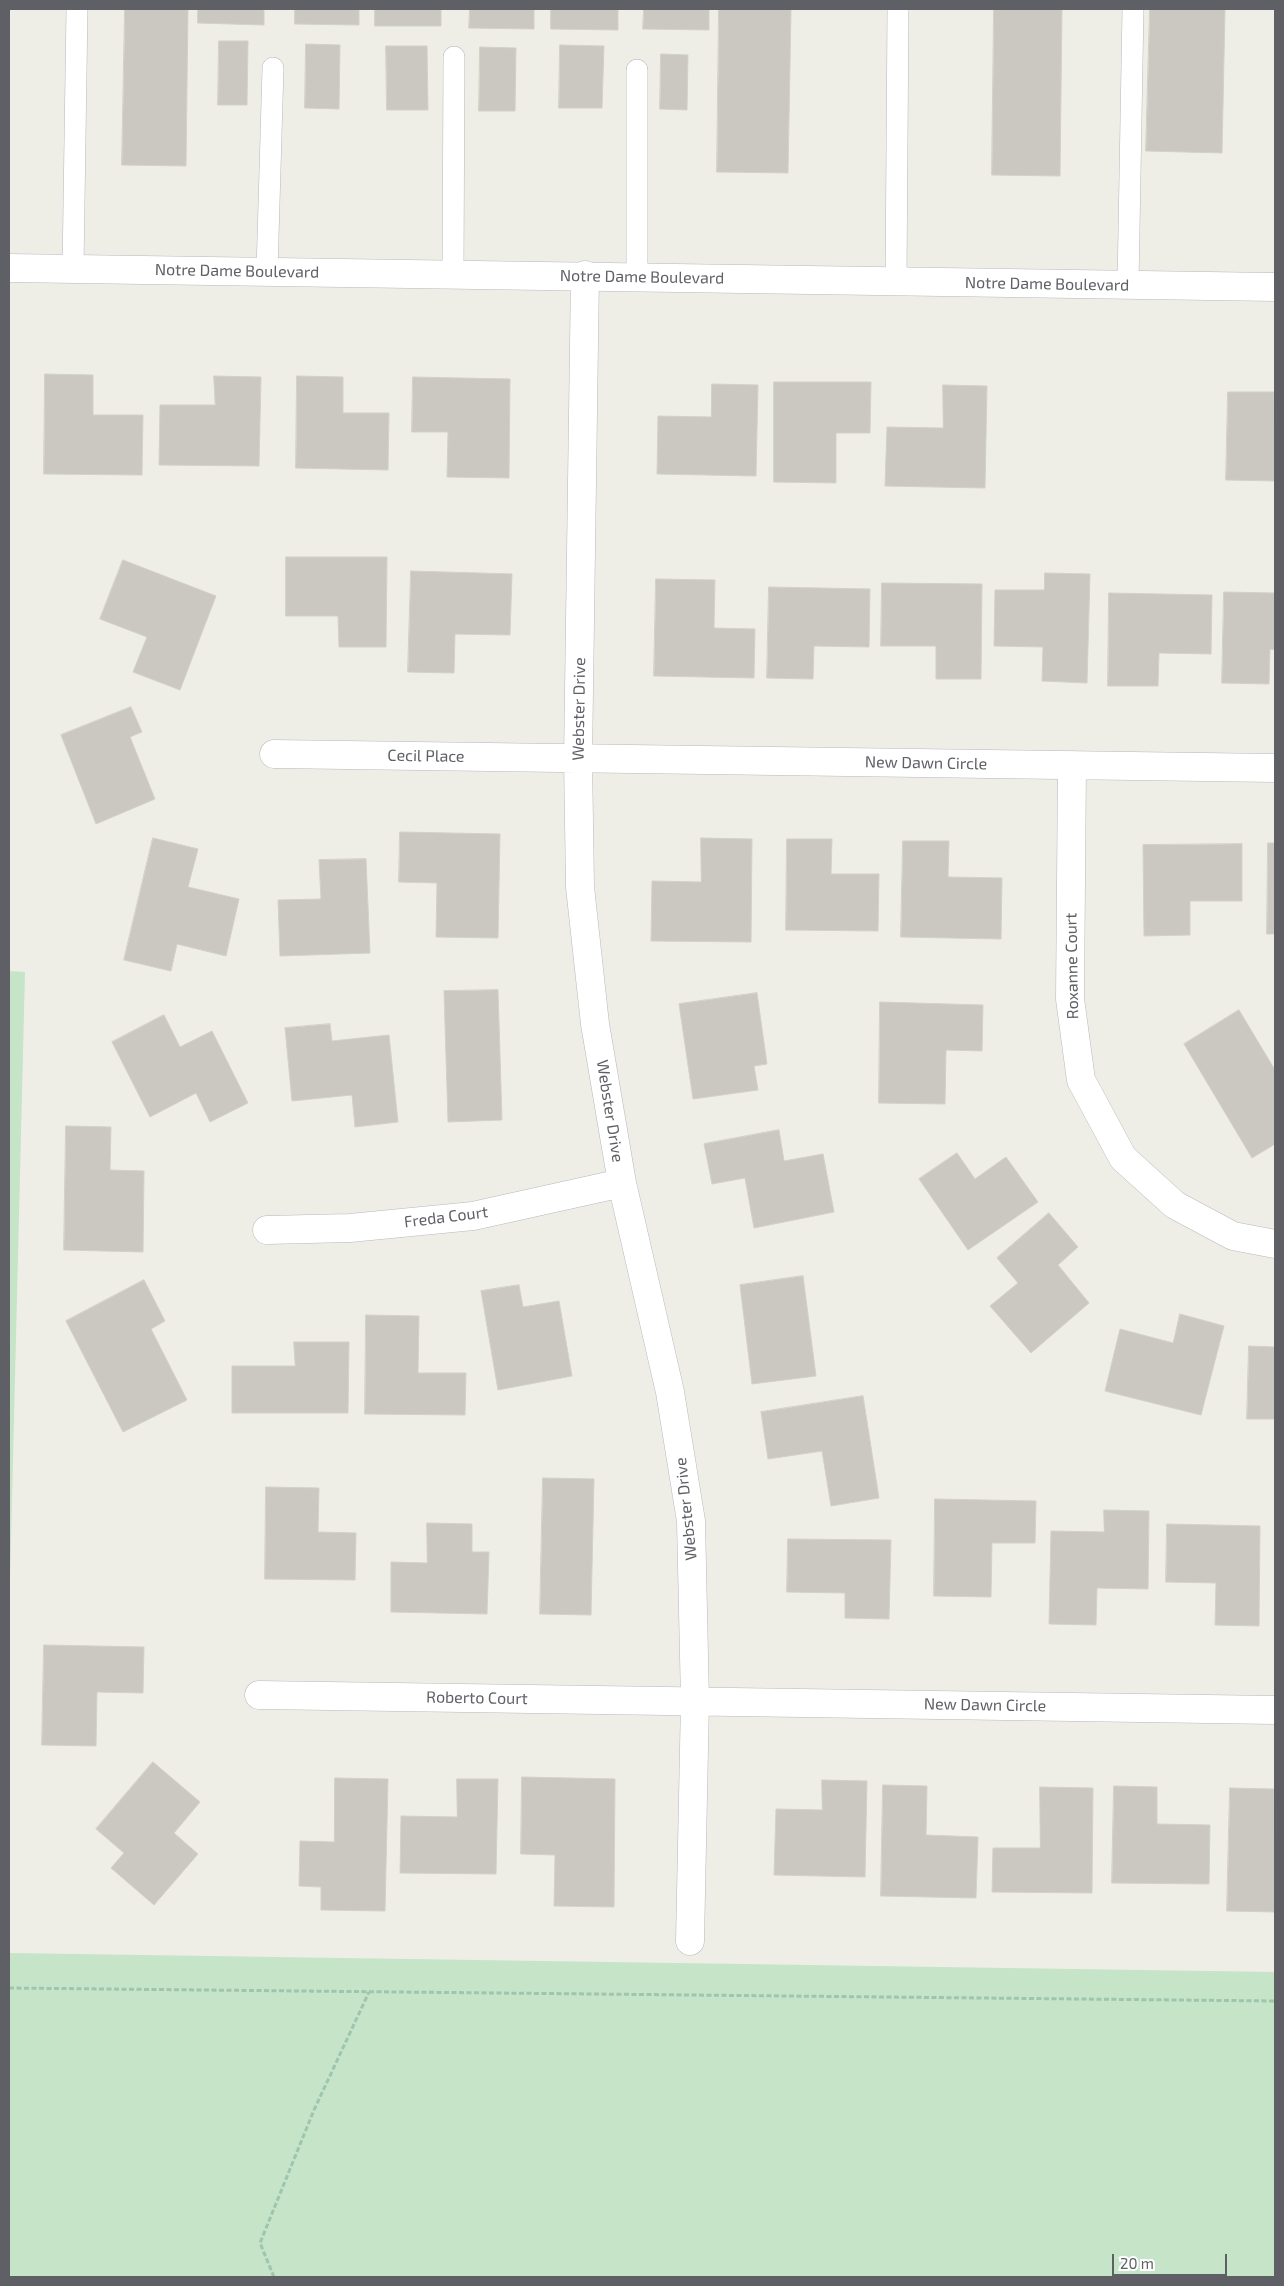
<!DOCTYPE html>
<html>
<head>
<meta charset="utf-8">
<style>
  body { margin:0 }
  #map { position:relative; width:1284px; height:2286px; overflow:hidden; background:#efeee6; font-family:"Exo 2",sans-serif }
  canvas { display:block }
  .frame { position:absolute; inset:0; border:10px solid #5e6065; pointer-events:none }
  .scale { position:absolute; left:1112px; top:2254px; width:115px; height:22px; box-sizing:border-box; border:2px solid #5e6065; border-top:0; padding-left:6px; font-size:15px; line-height:18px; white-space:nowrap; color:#5e6065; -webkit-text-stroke:4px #fff; paint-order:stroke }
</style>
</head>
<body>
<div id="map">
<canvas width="1284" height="2286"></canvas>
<div class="frame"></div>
<div class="scale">20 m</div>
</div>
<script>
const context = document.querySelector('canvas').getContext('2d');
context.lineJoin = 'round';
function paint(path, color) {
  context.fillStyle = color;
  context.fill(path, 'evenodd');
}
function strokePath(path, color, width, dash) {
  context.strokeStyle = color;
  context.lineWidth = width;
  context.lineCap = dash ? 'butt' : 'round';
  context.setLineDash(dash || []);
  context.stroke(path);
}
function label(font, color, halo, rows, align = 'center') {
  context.font = font + ' "Exo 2",sans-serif';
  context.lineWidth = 5;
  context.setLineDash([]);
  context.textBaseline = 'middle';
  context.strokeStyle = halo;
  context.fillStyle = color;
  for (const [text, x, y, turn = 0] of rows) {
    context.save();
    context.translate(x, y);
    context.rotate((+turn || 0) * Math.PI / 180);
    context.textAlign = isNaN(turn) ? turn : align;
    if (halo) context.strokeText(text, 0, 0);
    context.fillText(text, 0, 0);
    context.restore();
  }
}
paint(new Path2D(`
  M 9,971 L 25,972 L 9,1621 Z
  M 9,1953 L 1275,1972 L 1275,2277 L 9,2277 Z`), '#c5e4c8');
const building = new Path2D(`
  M 125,9 L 188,9 L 186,166 L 122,165 Z
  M 198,9 L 264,9 L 264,25 L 198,23 Z
  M 295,9 L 359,9 L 359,25 L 295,24 Z
  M 375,9 L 441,9 L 441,26 L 375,26 Z
  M 470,9 L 534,9 L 534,29 L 469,28 Z
  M 551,9 L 618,9 L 618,30 L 551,29 Z
  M 644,9 L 709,9 L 709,30 L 643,29 Z
  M 719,9 L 791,9 L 788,173 L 717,172 Z
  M 994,9 L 1062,9 L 1060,176 L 992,175 Z
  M 1150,9 L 1225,9 L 1222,153 L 1146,151 Z
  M 219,41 L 248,41 L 247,105 L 218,105 Z
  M 306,44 L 340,45 L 339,109 L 305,108 Z
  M 560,45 L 604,46 L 602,108 L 559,108 Z
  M 386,46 L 427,46 L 428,110 L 387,110 Z
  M 480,47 L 516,48 L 515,111 L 479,111 Z
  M 661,54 L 688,55 L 687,110 L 660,109 Z
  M 45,374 L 93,375 L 93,415 L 143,415 L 142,475 L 44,474 Z
  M 214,376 L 261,377 L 259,466 L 159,465 L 160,405 L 215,405 Z
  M 297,376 L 343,377 L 343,413 L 389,413 L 388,470 L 296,468 Z
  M 413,377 L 510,379 L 509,478 L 447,477 L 448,432 L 412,432 Z
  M 774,382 L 871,382 L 870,433 L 836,433 L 836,483 L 774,482 Z
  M 712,384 L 758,385 L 756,476 L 657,474 L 658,416 L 711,417 Z
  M 943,385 L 987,386 L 985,488 L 885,486 L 887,427 L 943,428 Z
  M 1228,392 L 1274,392 L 1275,481 L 1226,480 Z
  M 286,557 L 387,557 L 386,647 L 339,647 L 338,616 L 286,616 Z
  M 123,560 L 216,596 L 180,690 L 133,672 L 147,637 L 100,619 Z
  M 411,571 L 512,574 L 510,635 L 455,634 L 454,673 L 408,672 Z
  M 1045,573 L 1090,574 L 1087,683 L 1042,681 L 1043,647 L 994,646 L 995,590 L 1044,590 Z
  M 656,579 L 715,580 L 714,628 L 755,629 L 754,678 L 654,676 Z
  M 882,583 L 982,584 L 981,679 L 936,679 L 936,646 L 881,646 Z
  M 769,587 L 870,589 L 869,647 L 814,646 L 813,679 L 767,678 Z
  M 1224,592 L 1275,593 L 1275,650 L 1270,649 L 1269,684 L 1222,683 Z
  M 1109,593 L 1212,595 L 1211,654 L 1159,653 L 1158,686 L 1108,686 Z
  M 131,707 L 142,732 L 130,737 L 155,799 L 96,824 L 61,735 Z
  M 400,832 L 500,834 L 498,938 L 436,937 L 437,883 L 399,882 Z
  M 153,838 L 198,849 L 188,887 L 239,899 L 226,956 L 177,944 L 171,971 L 124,960 Z
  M 701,838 L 752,839 L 751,942 L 651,941 L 652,881 L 701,882 Z
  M 787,839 L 832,839 L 831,874 L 879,874 L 878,931 L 786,930 Z
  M 903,841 L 949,841 L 948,877 L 1002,878 L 1001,939 L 901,937 Z
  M 1268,843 L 1275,843 L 1275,934 L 1267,934 Z
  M 1242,844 L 1242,901 L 1190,901 L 1190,935 L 1144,936 L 1143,845 Z
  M 366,859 L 370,953 L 280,956 L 278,900 L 321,899 L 319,860 Z
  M 498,990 L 502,1120 L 448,1122 L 444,991 Z
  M 757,993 L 767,1064 L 754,1066 L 758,1090 L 693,1099 L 679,1004 Z
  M 880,1002 L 983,1005 L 982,1051 L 946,1050 L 945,1104 L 879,1103 Z
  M 1239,1010 L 1275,1070 L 1275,1144 L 1252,1158 L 1184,1044 Z
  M 164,1015 L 180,1047 L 212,1031 L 248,1103 L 210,1122 L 196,1093 L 150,1117 L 112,1042 Z
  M 330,1024 L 332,1041 L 389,1035 L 398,1122 L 355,1127 L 352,1095 L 292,1101 L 285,1028 Z
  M 66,1126 L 111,1127 L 110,1170 L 144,1171 L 143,1252 L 64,1250 Z
  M 779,1130 L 784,1161 L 823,1154 L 834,1212 L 754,1228 L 745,1178 L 712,1184 L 704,1144 Z
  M 957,1153 L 975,1179 L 1006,1157 L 1038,1202 L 968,1250 L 919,1179 Z
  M 1049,1213 L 1078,1247 L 1058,1265 L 1089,1303 L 1031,1353 L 990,1306 L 1018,1283 L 997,1258 Z
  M 803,1276 L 816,1376 L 752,1384 L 740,1285 Z
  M 144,1280 L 165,1321 L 151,1329 L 187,1400 L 123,1432 L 66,1321 Z
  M 519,1285 L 523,1307 L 559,1301 L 572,1376 L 498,1390 L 481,1291 Z
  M 1180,1314 L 1224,1326 L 1201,1415 L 1105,1391 L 1120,1329 L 1173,1343 Z
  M 366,1315 L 419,1316 L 418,1373 L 466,1373 L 465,1415 L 365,1414 Z
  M 294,1342 L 349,1342 L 348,1413 L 232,1413 L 232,1366 L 295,1366 Z
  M 1249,1346 L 1275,1347 L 1275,1419 L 1247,1419 Z
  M 863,1396 L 879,1498 L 831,1506 L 822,1451 L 768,1459 L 761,1412 Z
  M 543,1478 L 594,1479 L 591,1615 L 540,1614 Z
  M 266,1487 L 319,1488 L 318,1532 L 356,1533 L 355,1580 L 265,1579 Z
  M 935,1499 L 1036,1501 L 1035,1543 L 992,1543 L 991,1597 L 934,1596 Z
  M 1104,1510 L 1149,1511 L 1148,1589 L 1097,1588 L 1096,1625 L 1049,1624 L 1051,1531 L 1104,1532 Z
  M 427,1523 L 472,1524 L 472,1552 L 489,1552 L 487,1614 L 391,1612 L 391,1562 L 427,1563 Z
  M 1167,1524 L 1260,1526 L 1259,1626 L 1215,1625 L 1216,1583 L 1166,1582 Z
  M 788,1539 L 891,1540 L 889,1619 L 845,1618 L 845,1593 L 787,1592 Z
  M 44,1645 L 144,1647 L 143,1693 L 97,1692 L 96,1746 L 42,1745 Z
  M 153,1762 L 200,1802 L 174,1833 L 198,1854 L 154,1905 L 111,1868 L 124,1853 L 96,1829 Z
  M 522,1777 L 615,1779 L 614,1907 L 554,1906 L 555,1855 L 521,1854 Z
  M 335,1778 L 388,1779 L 385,1911 L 321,1910 L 321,1887 L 299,1886 L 300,1841 L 334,1842 Z
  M 457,1779 L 498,1779 L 496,1874 L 400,1873 L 401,1816 L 457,1817 Z
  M 822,1780 L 867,1781 L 865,1877 L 774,1875 L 776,1809 L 822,1810 Z
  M 883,1785 L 927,1786 L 926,1835 L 978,1837 L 976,1898 L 881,1896 Z
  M 1114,1786 L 1157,1787 L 1157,1824 L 1210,1825 L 1209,1884 L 1112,1883 Z
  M 1040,1787 L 1093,1788 L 1092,1893 L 992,1892 L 993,1848 L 1040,1848 Z
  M 1230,1788 L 1274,1789 L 1275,1912 L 1227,1911 Z`);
paint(building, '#cbc8c2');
strokePath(building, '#d3d0c5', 1);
const service = new Path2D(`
  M 73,269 L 77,9
  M 267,272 L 273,68
  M 453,274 L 454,57
  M 637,277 L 637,70
  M 896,281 L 898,9
  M 1128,285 L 1133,9`);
const minor = new Path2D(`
  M 585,275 L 578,759 L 580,887 L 595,1024 L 622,1183 L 670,1392 L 691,1521 L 695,1701 L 690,1941
  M 274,754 L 1275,768
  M 1072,765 L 1070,999 L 1081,1080 L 1123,1158 L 1175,1205 L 1233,1236 L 1275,1244
  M 267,1230 L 350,1228 L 473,1216 L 622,1183
  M 259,1695 L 1275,1710`);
const tertiary = new Path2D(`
  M 9,268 L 1275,287`);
strokePath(service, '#b6b8bc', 22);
strokePath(minor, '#b6b8bc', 29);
strokePath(tertiary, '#b6b8bc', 29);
strokePath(new Path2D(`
  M 9,1988 L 1275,2001
  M 274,2277 L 260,2243 L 314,2110 L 369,1992`), '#9ec5ad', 3, [5, 2.5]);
strokePath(service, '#fff', 21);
strokePath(minor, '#fff', 28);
strokePath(tertiary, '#fff', 28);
label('16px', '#5e6065', '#fff', [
  ["Notre Dame Boulevard",237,271,1],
  ["Notre Dame Boulevard",642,277,1],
  ["Notre Dame Boulevard",1047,284,1],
  ["Webster Drive",579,709,-89],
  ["Cecil Place",426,756,1],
  ["New Dawn Circle",926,763,1],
  ["Roxanne Court",1072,966,-91],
  ["Webster Drive",610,1111,81],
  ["Freda Court",446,1217,-7],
  ["Webster Drive",686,1509,-96],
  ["Roberto Court",477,1698,1],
  ["New Dawn Circle",985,1705,1]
]);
</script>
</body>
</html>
